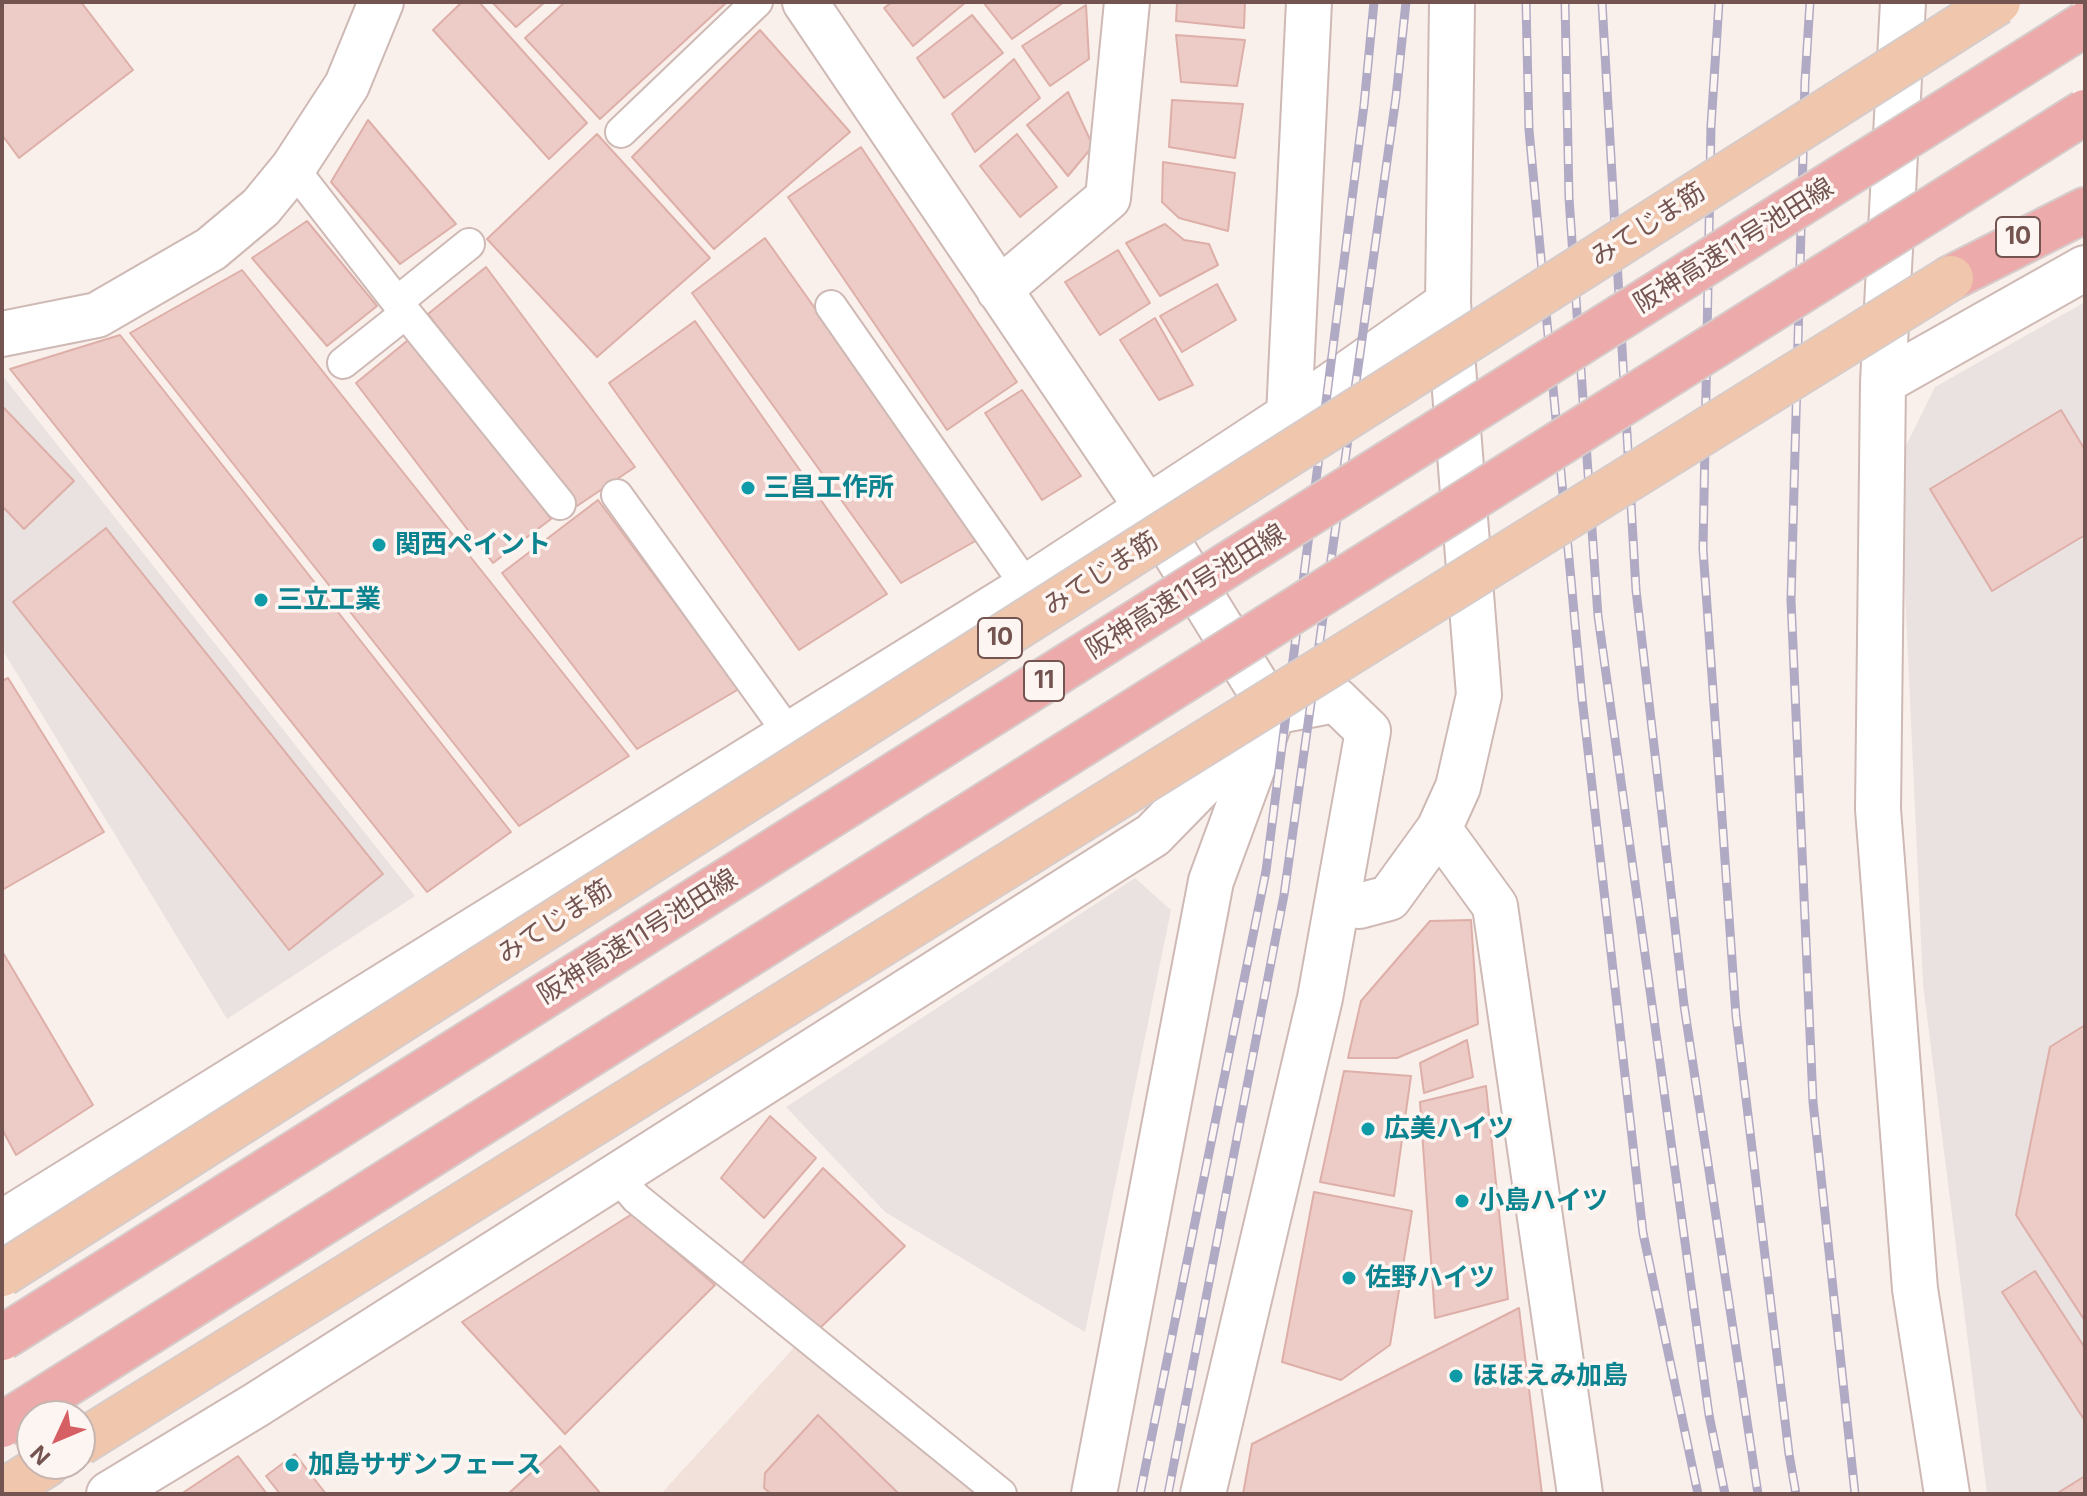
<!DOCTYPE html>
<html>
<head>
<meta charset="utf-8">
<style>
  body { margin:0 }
  #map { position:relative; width:2087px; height:1496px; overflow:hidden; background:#faf0eb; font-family:Inter,sans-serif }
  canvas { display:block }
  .frame { position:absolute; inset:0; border:4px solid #735451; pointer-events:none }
  .north { position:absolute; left:16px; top:1400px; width:80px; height:80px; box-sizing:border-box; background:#fdf5f1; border:2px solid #c6b5b1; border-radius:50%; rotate:226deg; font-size:22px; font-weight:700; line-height:32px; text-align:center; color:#735451 }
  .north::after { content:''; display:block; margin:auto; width:28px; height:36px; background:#d55f63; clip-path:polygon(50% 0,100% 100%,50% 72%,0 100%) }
</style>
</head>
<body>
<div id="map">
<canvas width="2087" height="1496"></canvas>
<div class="frame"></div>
<div class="north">N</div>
</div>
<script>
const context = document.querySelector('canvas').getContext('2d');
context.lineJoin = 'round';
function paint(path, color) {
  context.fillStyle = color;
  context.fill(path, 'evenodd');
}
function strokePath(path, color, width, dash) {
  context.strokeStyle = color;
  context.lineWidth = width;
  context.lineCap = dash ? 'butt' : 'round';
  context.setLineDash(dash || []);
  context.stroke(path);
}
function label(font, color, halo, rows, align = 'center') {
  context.font = font + ' Inter,"Noto Sans JP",sans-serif';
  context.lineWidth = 7;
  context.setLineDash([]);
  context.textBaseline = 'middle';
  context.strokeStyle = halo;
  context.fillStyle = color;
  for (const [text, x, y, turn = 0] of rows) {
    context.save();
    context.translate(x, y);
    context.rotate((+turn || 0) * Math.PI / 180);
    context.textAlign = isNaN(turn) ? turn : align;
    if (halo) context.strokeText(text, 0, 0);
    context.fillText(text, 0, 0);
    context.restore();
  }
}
paint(new Path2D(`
  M 800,1341 L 983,1494 L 661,1494 Z`), '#f1e1da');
paint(new Path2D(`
  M 2085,302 L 2085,1494 L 1987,1494 L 1923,984 L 1899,460 L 1935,387 Z
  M 2,375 L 415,896 L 227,1019 L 2,649 Z
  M 1135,878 L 1171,910 L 1085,1332 L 885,1212 L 786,1107 Z`), '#eae2e0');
const building = new Path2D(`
  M 2,2 L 81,2 L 133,70 L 19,158 L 2,135 Z
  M 462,2 L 479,2 L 587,123 L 549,159 L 433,30 Z
  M 492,2 L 545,2 L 516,27 Z
  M 565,2 L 727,2 L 600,119 L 525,38 Z
  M 892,2 L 966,2 L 913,46 L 884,8 Z
  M 983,2 L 1064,2 L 1012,39 Z
  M 1177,2 L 1245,2 L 1244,28 L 1176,21 Z
  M 1086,5 L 1089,59 L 1050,86 L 1022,46 Z
  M 972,15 L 1003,53 L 944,98 L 917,58 Z
  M 760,30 L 850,132 L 714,249 L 632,157 Z
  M 1176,35 L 1245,40 L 1237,86 L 1181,82 Z
  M 1014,59 L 1040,98 L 975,152 L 952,114 Z
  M 1068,92 L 1093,146 L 1068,176 L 1027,125 Z
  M 1172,100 L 1243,104 L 1235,158 L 1169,147 Z
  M 368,120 L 456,224 L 400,264 L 331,182 Z
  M 597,134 L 710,258 L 597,357 L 487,239 Z
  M 1017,134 L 1057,187 L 1020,217 L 980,166 Z
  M 861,147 L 1017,382 L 947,430 L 788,197 Z
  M 1163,162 L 1235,173 L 1228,231 L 1179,218 L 1162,202 Z
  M 307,221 L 377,306 L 327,346 L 252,258 Z
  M 1165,224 L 1184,240 L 1209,244 L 1218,265 L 1160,296 L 1126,243 Z
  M 765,238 L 979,539 L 901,583 L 692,293 Z
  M 1118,250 L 1150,303 L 1100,335 L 1065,282 Z
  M 486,267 L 635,467 L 577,506 L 428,314 Z
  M 242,270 L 629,756 L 519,826 L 130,333 Z
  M 1217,284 L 1236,320 L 1182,352 L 1160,316 Z
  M 1155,318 L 1193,385 L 1159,400 L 1120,340 Z
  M 695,321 L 887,594 L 799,650 L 609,383 Z
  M 120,335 L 511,832 L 427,892 L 10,369 Z
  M 413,336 L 551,519 L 493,563 L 356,383 Z
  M 1022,390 L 1081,476 L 1042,500 L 985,413 Z
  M 2,406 L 74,481 L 24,529 L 2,506 Z
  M 2061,410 L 2085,450 L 2085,535 L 1992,591 L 1930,489 Z
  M 598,500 L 739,689 L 637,749 L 502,573 Z
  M 106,528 L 383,874 L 289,950 L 13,602 Z
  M 8,678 L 104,832 L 2,890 L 2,681 Z
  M 1471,920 L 1478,1024 L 1397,1058 L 1348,1058 L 1361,1001 L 1430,921 Z
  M 2,951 L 93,1105 L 16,1155 L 2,1129 Z
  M 2085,1025 L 2085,1321 L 2016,1215 L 2050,1047 Z
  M 1467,1040 L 1473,1077 L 1424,1093 L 1420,1063 Z
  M 1344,1071 L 1411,1076 L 1394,1196 L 1320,1182 Z
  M 1486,1086 L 1508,1299 L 1435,1318 L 1420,1102 Z
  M 770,1116 L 816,1158 L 764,1218 L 721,1178 Z
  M 823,1168 L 905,1246 L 820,1328 L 741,1264 Z
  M 1314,1192 L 1412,1211 L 1390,1345 L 1341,1380 L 1282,1362 Z
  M 632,1214 L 715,1285 L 565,1434 L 462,1322 Z
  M 2035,1271 L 2085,1348 L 2085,1421 L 2002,1292 Z
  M 1519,1308 L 1542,1494 L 1243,1494 L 1252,1444 Z
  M 818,1415 L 899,1494 L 771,1494 L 764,1488 L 765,1473 Z
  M 560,1446 L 601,1494 L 508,1494 Z
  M 295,1454 L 326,1494 L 280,1494 L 266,1476 Z
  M 238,1456 L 267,1494 L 181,1494 Z
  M 2085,1476 L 2085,1494 L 2056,1494 Z`);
paint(building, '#edcbc6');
strokePath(building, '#ddafa8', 2);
const lane = new Path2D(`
  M 621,132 L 757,2
  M 293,168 L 397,302 L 560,504
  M 397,302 L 469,244
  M 831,306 L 1027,587
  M 343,363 L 406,313
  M 617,495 L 790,735
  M 616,1174 L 636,1198 L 1001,1494`);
const street = new Path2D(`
  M 805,2 L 1148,509 L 1273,712
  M 1903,2 L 1883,382 L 1878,809 L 1915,1289 L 1947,1494
  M 999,290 L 1108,198 L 1127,2
  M 2,334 L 97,315 L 211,249 L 261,207 L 293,168 L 347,85 L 381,2
  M 1883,382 L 2085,268
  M 1289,415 L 1309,2
  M 1439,829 L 1495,906 L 1580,1494
  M 1338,902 L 1359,906 L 1389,898 L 1439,829 L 1458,787 L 1479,695 L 1448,303 L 1452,2
  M 2,1223 L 1027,587 L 1289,415 L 1448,303
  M 109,1494 L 256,1405 L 1153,835 L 1273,712 L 1336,700 L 1368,731 L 1320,998 L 1203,1494
  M 1094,1494 L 1211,881 L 1268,726`);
const primary = new Path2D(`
  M 2,1492 L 47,1464`);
const highway = new Path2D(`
  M 1951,278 L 2085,210`);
strokePath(lane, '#ceb9b5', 34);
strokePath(street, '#ceb9b5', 48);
strokePath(primary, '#d5cccb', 48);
strokePath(highway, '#d5cccb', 48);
strokePath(lane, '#fff', 30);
strokePath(street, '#fff', 44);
strokePath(primary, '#f0c6ac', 44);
strokePath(highway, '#edaaaa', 44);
const rail = new Path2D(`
  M 1526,2 L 1529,130 L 1582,698 L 1643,1233 L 1698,1494
  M 1565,2 L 1569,198 L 1598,616 L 1709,1415 L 1725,1494
  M 1602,2 L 1636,590 L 1684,1005 L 1758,1494
  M 1719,2 L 1711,126 L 1703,549 L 1736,1016 L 1789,1454 L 1796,1494
  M 1810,2 L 1805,81 L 1791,600 L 1813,1102 L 1855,1494
  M 1140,1494 L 1266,871 L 1364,105 L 1374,2
  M 1168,1494 L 1284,895 L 1396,97 L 1406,2`);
strokePath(rail, '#b1aac4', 9);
strokePath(rail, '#fdf5f1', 6, [18]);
const primaryBridge = new Path2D(`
  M 2,1274 L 1998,2
  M 80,1443 L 1951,278`);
const highwayBridge = new Path2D(`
  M 2,1338 L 2085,24
  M 2,1425 L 2085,112`);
strokePath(primaryBridge, '#d5cccb', 48, []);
strokePath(highwayBridge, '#d5cccb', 48, []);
strokePath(primaryBridge, '#f0c6ac', 44);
strokePath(highwayBridge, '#edaaaa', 44);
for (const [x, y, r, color] of [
  [748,488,8,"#0f9aa8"],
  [379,545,8,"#0f9aa8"],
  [261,600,8,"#0f9aa8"],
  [1368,1129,8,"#0f9aa8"],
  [1462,1201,8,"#0f9aa8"],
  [1349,1278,8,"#0f9aa8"],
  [1456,1376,8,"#0f9aa8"],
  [292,1465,8,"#0f9aa8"]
]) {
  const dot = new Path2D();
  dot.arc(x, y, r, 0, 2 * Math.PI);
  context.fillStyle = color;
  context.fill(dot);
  strokePath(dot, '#fdf5f1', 3);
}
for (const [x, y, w] of [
  [2018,237,44],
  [1000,638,44],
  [1044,681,40]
]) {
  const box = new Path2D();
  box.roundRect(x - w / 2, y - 20, w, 40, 6);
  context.fillStyle = '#fdf5f1';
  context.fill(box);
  strokePath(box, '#735451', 2);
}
label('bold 24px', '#735451', null, [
  ["10",2018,237],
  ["10",1000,638],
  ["11",1044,681]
]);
label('26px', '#735451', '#fdf5f1', [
  ["みてじま筋",1648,225,-33],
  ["阪神高速11号池田線",1734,246,-32],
  ["みてじま筋",1101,574,-33],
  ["阪神高速11号池田線",1186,592,-32],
  ["みてじま筋",555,922,-33],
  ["阪神高速11号池田線",638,937,-32]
]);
label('bold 26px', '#0d838f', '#fdf5f1', [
  ["三昌工作所",764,488],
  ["関西ペイント",395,545],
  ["三立工業",277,600],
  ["広美ハイツ",1384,1129],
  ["小島ハイツ",1478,1201],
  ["佐野ハイツ",1365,1278],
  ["ほほえみ加島",1472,1376],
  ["加島サザンフェース",308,1465]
], 'left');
</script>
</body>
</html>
